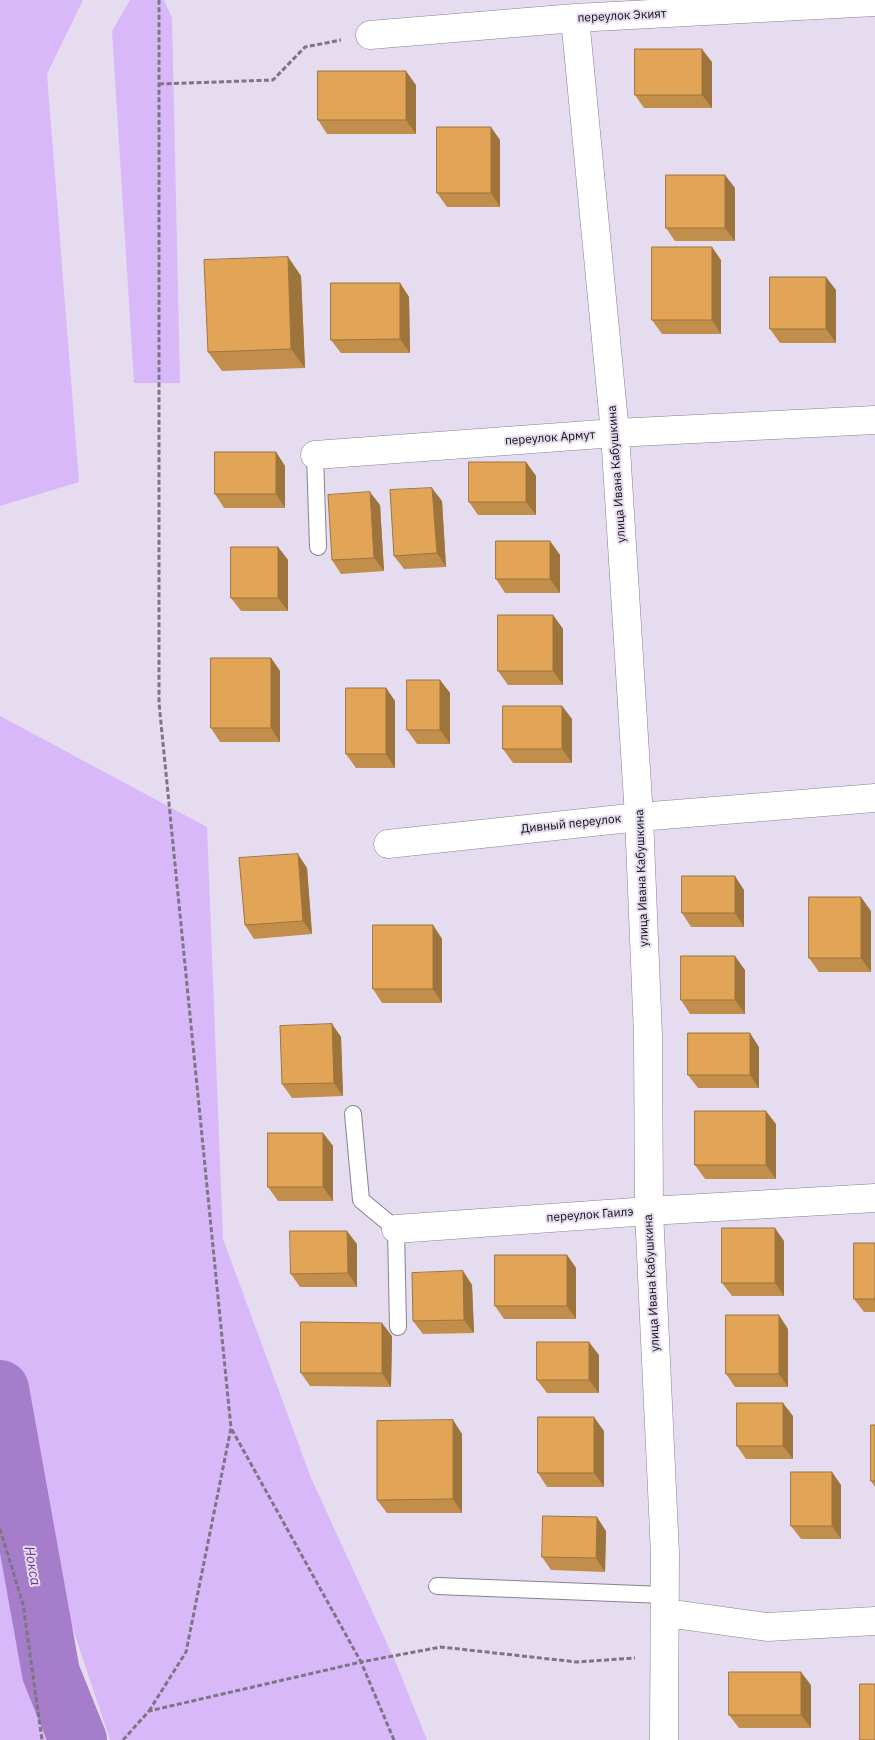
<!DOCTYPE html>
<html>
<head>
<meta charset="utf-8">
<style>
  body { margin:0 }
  canvas { display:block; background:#e5dcef }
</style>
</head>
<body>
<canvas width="875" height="1740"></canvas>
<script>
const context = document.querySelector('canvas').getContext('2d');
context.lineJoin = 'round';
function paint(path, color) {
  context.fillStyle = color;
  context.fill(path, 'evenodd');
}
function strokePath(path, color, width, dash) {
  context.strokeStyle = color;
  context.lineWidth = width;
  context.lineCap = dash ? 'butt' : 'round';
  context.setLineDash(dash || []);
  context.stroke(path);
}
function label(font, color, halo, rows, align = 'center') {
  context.font = font + ' "IBM Plex Sans",sans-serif';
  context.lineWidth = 4;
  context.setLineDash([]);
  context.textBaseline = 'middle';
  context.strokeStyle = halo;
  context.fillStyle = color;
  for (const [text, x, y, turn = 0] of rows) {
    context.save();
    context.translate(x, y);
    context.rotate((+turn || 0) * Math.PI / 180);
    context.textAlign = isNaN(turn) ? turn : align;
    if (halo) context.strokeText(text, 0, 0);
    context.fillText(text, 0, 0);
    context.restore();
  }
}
paint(new Path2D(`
  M 0,0 L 83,0 L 47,74 L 79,482 L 0,506 Z
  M 130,0 L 164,0 L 172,18 L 180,383 L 134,383 L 112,31 Z
  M 0,716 L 207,827 L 223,1239 L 311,1478 L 396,1663 L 427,1740 L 110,1740 L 0,1410 Z
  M 0,1497 L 39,1585 L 73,1723 L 74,1740 L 0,1740 Z`), '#d9b8fa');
strokePath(new Path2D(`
  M 0,1389 L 51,1673 L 78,1740`), '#a57dcb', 58);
const service = new Path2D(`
  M 315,455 L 318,547
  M 353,1114 L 361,1200 L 396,1229 L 398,1327
  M 437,1586 L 664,1595`);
const minor = new Path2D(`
  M 575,18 L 615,433 L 639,817 L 648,1036 L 649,1211 L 665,1554 L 664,1740
  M 370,35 L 575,18 L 875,2
  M 315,455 L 615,433 L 875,420
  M 388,844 L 639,817 L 875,798
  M 396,1229 L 649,1211 L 875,1198
  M 666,1613 L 767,1627 L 875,1621`);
strokePath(service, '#888091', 18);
strokePath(minor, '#888091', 29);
strokePath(new Path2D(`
  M 159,84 L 273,80 L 305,47 L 341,40
  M 0,1529 L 23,1604 L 42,1740
  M 149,1711 L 186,1652 L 231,1428 L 159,703 L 159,0
  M 123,1740 L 149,1711 L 361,1662 L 231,1428
  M 394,1740 L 361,1662 L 441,1647 L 577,1662 L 635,1658`), '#7c7683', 3, [5, 2.5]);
strokePath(service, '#fff', 16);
strokePath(minor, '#fff', 28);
paint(new Path2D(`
  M 712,62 L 712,108 L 644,108 L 635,95 Z
  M 416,85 L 416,134 L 327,134 L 318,120 Z
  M 500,140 L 500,207 L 447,207 L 437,193 Z
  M 735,188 L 735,241 L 675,241 L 666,228 Z
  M 288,257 L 301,276 L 305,368 L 222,371 L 208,352 Z
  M 721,260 L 721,334 L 662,334 L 652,320 Z
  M 400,283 L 409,297 L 410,353 L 341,353 L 331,340 Z
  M 836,290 L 836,343 L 780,343 L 770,329 Z
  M 276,452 L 285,466 L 285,508 L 224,508 L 215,494 Z
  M 526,462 L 536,476 L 536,515 L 478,515 L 469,502 Z
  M 442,501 L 446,567 L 404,569 L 394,556 Z
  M 380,505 L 384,571 L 341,574 L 332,560 Z
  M 550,541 L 560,555 L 560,593 L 505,593 L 496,579 Z
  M 278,547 L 288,560 L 288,611 L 241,611 L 231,598 Z
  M 553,615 L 563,629 L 563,685 L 508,685 L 498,671 Z
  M 271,658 L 280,671 L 280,742 L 220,742 L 211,728 Z
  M 440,680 L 450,693 L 450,744 L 417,744 L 407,730 Z
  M 386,688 L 395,701 L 395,768 L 356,768 L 346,754 Z
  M 562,706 L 572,719 L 572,763 L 513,763 L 503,749 Z
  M 307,868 L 312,934 L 254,939 L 245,925 Z
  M 744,890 L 744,927 L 691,927 L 682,913 Z
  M 871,911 L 871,972 L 819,972 L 809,958 Z
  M 433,925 L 442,939 L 442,1003 L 382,1003 L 373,989 Z
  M 745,970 L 745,1014 L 690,1014 L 681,1000 Z
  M 332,1024 L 341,1037 L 343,1096 L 292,1098 L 282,1084 Z
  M 759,1047 L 759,1088 L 698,1088 L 688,1075 Z
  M 776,1124 L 776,1179 L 705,1179 L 695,1165 Z
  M 323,1133 L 333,1146 L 333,1201 L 278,1201 L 268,1187 Z
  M 784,1241 L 784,1296 L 732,1296 L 722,1283 Z
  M 875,1243 L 875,1312 L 864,1312 L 854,1299 Z
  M 357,1244 L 357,1287 L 300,1287 L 291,1274 Z
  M 567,1255 L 576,1268 L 576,1319 L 504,1319 L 495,1306 Z
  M 463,1271 L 472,1285 L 474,1333 L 423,1334 L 413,1321 Z
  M 788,1329 L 788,1387 L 735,1387 L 726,1374 Z
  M 392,1336 L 391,1387 L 310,1386 L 301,1373 Z
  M 599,1355 L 599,1393 L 547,1393 L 537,1380 Z
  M 793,1416 L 793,1459 L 746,1459 L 737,1446 Z
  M 453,1420 L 462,1434 L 462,1513 L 387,1513 L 377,1500 Z
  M 875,1425 L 875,1487 L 871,1481 Z
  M 604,1431 L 604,1487 L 547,1487 L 538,1473 Z
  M 841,1485 L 841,1539 L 801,1539 L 791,1526 Z
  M 606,1531 L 605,1572 L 551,1570 L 542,1557 Z
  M 811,1685 L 811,1728 L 739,1728 L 729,1715 Z`), '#c28e4b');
paint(new Path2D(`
  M 702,49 L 712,62 L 712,108 L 702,95 Z
  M 406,71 L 416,85 L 416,134 L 406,120 Z
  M 491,127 L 500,140 L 500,207 L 491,193 Z
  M 725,175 L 735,188 L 735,241 L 725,228 Z
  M 712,247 L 721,260 L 721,334 L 712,320 Z
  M 288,257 L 301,276 L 305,368 L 291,349 Z
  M 826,277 L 836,290 L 836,343 L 826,329 Z
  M 400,283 L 409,297 L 410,353 L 400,339 Z
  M 276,452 L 285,466 L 285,508 L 276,494 Z
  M 526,462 L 536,476 L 536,515 L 526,502 Z
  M 432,488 L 442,501 L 446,567 L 437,553 Z
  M 370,492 L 380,505 L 384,571 L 374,558 Z
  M 550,541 L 560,555 L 560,593 L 550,579 Z
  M 278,547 L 288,560 L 288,611 L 278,598 Z
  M 553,615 L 563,629 L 563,685 L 553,671 Z
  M 271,658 L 280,671 L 280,742 L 271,728 Z
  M 440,680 L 450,693 L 450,744 L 440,730 Z
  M 386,688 L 395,701 L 395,768 L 386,754 Z
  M 562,706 L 572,719 L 572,763 L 562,749 Z
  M 298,854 L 307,868 L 312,934 L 303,921 Z
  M 735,876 L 744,890 L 744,927 L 735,913 Z
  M 861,897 L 871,911 L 871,972 L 861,958 Z
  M 433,925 L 442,939 L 442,1003 L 433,989 Z
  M 735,956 L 745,970 L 745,1014 L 735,1000 Z
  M 332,1024 L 341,1037 L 343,1096 L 334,1083 Z
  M 750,1033 L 759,1047 L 759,1088 L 750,1075 Z
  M 766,1111 L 776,1124 L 776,1179 L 766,1165 Z
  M 323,1133 L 333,1146 L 333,1201 L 323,1187 Z
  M 775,1228 L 784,1241 L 784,1296 L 775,1283 Z
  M 347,1231 L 357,1244 L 357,1287 L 348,1273 Z
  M 567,1255 L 576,1268 L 576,1319 L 567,1306 Z
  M 463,1271 L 472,1285 L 474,1333 L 464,1320 Z
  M 779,1315 L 788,1329 L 788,1387 L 779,1374 Z
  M 382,1323 L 392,1336 L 391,1387 L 382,1373 Z
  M 589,1342 L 599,1355 L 599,1393 L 589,1380 Z
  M 783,1403 L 793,1416 L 793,1459 L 783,1446 Z
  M 594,1417 L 604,1431 L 604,1487 L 594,1473 Z
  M 453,1420 L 462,1434 L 462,1513 L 453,1499 Z
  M 832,1472 L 841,1485 L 841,1539 L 832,1526 Z
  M 597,1517 L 606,1531 L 605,1572 L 596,1558 Z
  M 801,1672 L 811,1685 L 811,1728 L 801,1715 Z`), '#9e743d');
const building = new Path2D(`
  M 635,49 L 702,49 L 702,95 L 635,95 Z
  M 318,71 L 406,71 L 406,120 L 318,120 Z
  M 437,127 L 491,127 L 491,193 L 437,193 Z
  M 666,175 L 725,175 L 725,228 L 666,228 Z
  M 652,247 L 712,247 L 712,320 L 652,320 Z
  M 288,257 L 291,349 L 208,352 L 204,260 Z
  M 770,277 L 826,277 L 826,329 L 770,329 Z
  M 331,283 L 400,283 L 400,339 L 331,340 Z
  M 215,452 L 276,452 L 276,494 L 215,494 Z
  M 469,462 L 526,462 L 526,502 L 469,502 Z
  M 432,488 L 437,553 L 394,556 L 390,490 Z
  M 370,492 L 374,558 L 332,560 L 328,495 Z
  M 496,541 L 550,541 L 550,579 L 496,579 Z
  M 231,547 L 278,547 L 278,598 L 231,598 Z
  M 498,615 L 553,615 L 553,671 L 498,671 Z
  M 211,658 L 271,658 L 271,728 L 211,728 Z
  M 407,680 L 440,680 L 440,730 L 407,730 Z
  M 346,688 L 386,688 L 386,754 L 346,754 Z
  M 503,706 L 562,706 L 562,749 L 503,749 Z
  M 298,854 L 303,921 L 245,925 L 239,858 Z
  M 682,876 L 735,876 L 735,913 L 682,913 Z
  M 809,897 L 861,897 L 861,958 L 809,958 Z
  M 373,925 L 433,925 L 433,989 L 373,989 Z
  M 681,956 L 735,956 L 735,1000 L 681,1000 Z
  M 332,1024 L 334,1083 L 282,1084 L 280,1026 Z
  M 688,1033 L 750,1033 L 750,1075 L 688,1075 Z
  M 695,1111 L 766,1111 L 766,1165 L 695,1165 Z
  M 268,1133 L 323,1133 L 323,1187 L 268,1187 Z
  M 722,1228 L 775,1228 L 775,1283 L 722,1283 Z
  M 290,1231 L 347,1231 L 348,1273 L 291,1274 Z
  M 854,1243 L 875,1243 L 875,1299 L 854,1299 Z
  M 495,1255 L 567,1255 L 567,1306 L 495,1306 Z
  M 463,1271 L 464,1320 L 413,1321 L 412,1273 Z
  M 726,1315 L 779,1315 L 779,1374 L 726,1374 Z
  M 301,1322 L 382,1323 L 382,1373 L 301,1373 Z
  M 537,1342 L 589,1342 L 589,1380 L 537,1380 Z
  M 737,1403 L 783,1403 L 783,1446 L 737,1446 Z
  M 538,1417 L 594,1417 L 594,1473 L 538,1473 Z
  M 453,1420 L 453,1499 L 377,1500 L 377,1421 Z
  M 871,1425 L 875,1425 L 875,1481 L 871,1481 Z
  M 791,1472 L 832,1472 L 832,1526 L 791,1526 Z
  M 543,1516 L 597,1517 L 596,1558 L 542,1557 Z
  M 729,1672 L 801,1672 L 801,1715 L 729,1715 Z
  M 860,1684 L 875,1684 L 875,1740 L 860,1740 Z`);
paint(building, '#e2a557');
strokePath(building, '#9e743d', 1);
label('12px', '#0e0b11', '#e5dcef', [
  ["переулок Экият",622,16,-3],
  ["переулок Армут",550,438,-4],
  ["улица Ивана Кабушкина",617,474,-94],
  ["Дивный переулок",571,824,-6],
  ["улица Ивана Кабушкина",642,878,-92],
  ["переулок Гаилэ",590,1215,-4],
  ["улица Ивана Кабушкина",652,1283,-93]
]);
label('italic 14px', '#6b3794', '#e5dcef', [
  ["Нокса",32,1566,80]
]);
</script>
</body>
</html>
